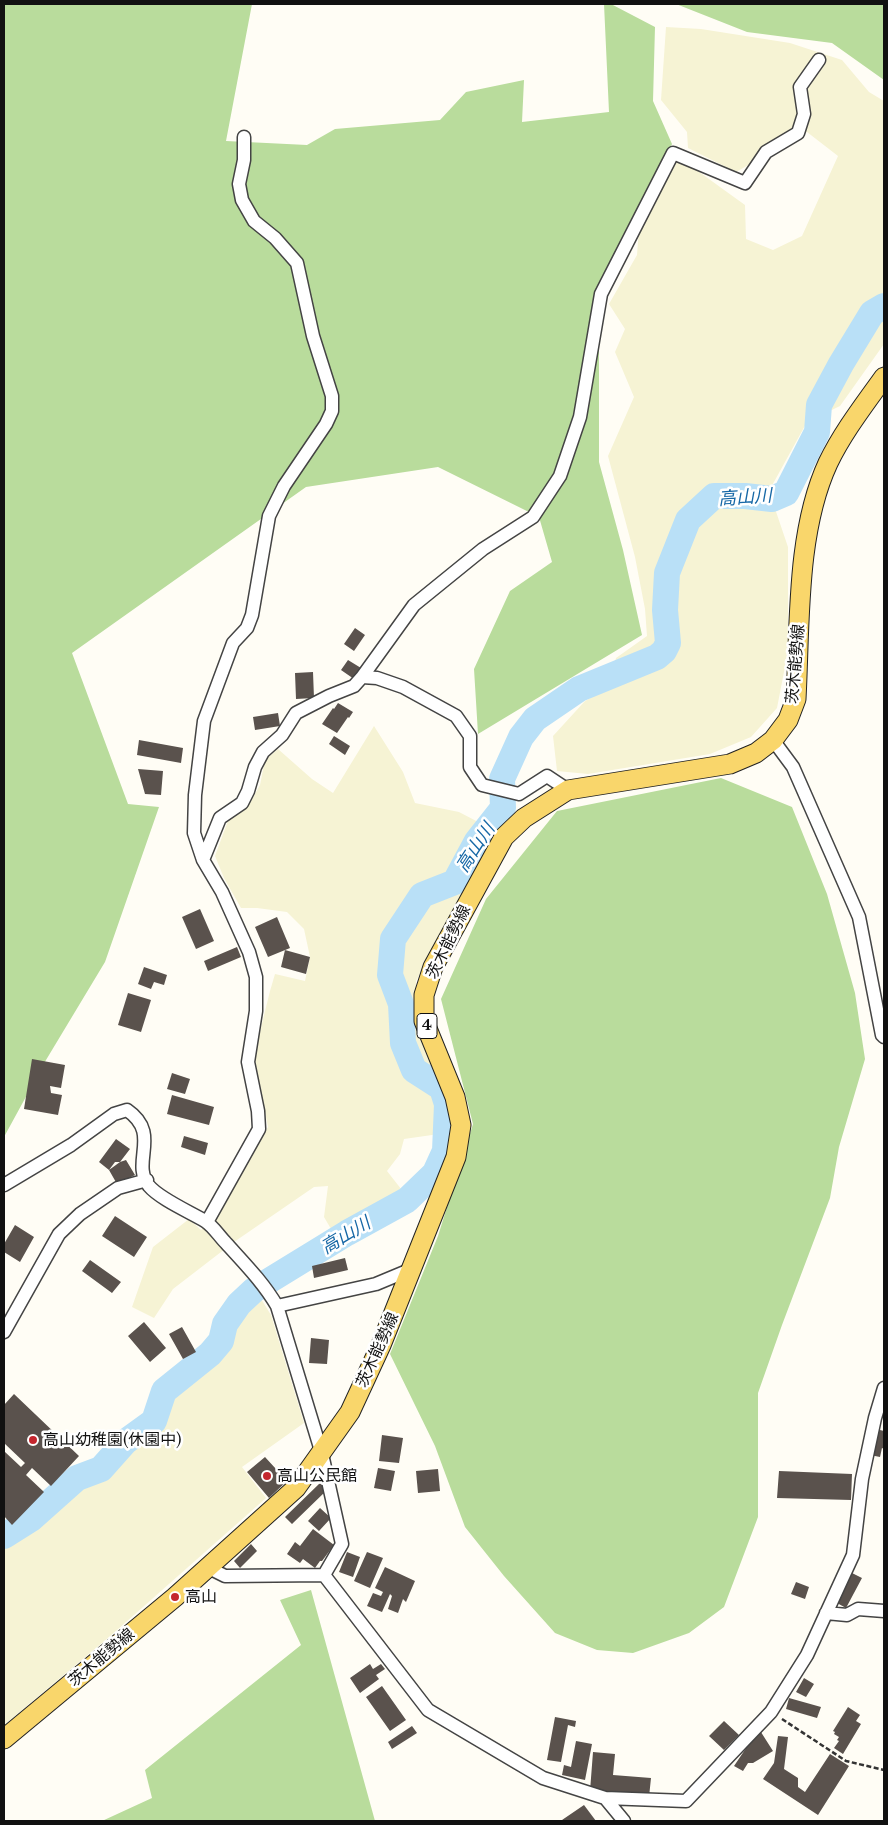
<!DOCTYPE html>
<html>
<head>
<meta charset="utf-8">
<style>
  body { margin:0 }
  #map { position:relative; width:888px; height:1825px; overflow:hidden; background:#fffdf5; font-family:"Libre Baskerville",serif }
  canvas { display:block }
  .frame { position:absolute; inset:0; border:5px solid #111; pointer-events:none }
</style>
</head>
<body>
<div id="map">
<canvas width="888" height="1825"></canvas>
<div class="frame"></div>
</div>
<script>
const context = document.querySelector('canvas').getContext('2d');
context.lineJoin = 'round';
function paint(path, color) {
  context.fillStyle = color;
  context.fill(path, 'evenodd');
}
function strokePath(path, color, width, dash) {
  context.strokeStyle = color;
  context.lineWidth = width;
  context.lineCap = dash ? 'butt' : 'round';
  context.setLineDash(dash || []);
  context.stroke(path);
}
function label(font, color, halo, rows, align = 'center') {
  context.font = font + ' "Libre Baskerville","Noto Sans JP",serif';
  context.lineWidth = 5;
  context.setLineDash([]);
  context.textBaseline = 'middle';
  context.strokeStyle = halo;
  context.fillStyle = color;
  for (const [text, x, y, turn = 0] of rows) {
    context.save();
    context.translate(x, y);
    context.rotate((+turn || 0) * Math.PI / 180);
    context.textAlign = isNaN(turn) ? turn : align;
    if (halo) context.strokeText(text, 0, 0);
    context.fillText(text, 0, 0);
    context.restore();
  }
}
paint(new Path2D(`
  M 666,27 L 701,29 L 790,43 L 842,60 L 869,92 L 884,101 L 884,344 L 840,406 L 807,422 L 769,491 L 788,547 L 788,651 L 777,708 L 751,737 L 710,754 L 588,774 L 557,771 L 553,736 L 585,701 L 607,689 L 616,658 L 647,636 L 645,609 L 635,557 L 608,456 L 634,397 L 615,352 L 625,329 L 609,304 L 637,255 L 639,228 L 677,156 L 745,205 L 746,239 L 773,250 L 802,236 L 838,156 L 807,132 L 736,172 L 688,148 L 687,132 L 661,100 Z
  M 374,726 L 403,772 L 415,803 L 459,812 L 482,824 L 460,867 L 474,872 L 416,981 L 417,1019 L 445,1095 L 439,1134 L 404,1139 L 400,1154 L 387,1171 L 405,1194 L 334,1234 L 324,1217 L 328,1186 L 314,1187 L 234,1242 L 173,1289 L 154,1318 L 132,1307 L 153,1247 L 189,1219 L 201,1230 L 218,1214 L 268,1127 L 254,1056 L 270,991 L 275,974 L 305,981 L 310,957 L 304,929 L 287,912 L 257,908 L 241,908 L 224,878 L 215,856 L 229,818 L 251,801 L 260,785 L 265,760 L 278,749 L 312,779 L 333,793 Z
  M 258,1294 L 271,1315 L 304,1423 L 242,1467 L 266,1498 L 108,1638 L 4,1725 L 4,1532 L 13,1538 L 50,1506 L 85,1481 L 100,1478 L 128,1446 L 153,1429 L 167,1393 L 208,1362 L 225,1341 L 229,1326 L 238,1313 Z`), '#f6f3d4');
paint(new Path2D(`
  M 4,4 L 252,4 L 226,141 L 307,145 L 335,129 L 440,120 L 466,92 L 524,80 L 522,122 L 609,112 L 604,4 L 611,4 L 655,27 L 653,101 L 672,144 L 599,308 L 599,462 L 623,550 L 642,635 L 478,734 L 474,669 L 510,591 L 552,562 L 539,517 L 438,467 L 306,487 L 72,653 L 128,804 L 159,807 L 105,962 L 46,1060 L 4,1137 Z
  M 676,4 L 884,4 L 884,80 L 832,43 L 747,32 Z
  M 721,778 L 792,807 L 827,894 L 855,993 L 865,1059 L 839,1147 L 830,1198 L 782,1325 L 758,1393 L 758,1517 L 724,1607 L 689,1633 L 633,1653 L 597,1650 L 555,1633 L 504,1576 L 465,1527 L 435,1446 L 390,1354 L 438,1236 L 473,1124 L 441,999 L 486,899 L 557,811 Z
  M 311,1590 L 375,1821 L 102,1821 L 152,1798 L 145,1770 L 301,1645 L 280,1600 Z`), '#b9dc9c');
strokePath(new Path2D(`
  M 4,1536 L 31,1519 L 77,1478 L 101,1469 L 125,1442 L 154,1421 L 164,1391 L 210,1354 L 221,1341 L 225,1324 L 239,1304 L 254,1290 L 347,1233 L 407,1200 L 435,1173 L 445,1151 L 447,1104 L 442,1088 L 414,1070 L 403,1043 L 401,1004 L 390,975 L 393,939 L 422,895 L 455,882 L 477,841 L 503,808 L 502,779 L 521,737 L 535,719 L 579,689 L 657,657 L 664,651 L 668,643 L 665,610 L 667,573 L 688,520 L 714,496 L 745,496 L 772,499 L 786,493 L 817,432 L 819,405 L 841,364 L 872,313 L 884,306`), '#b9e0f7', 26);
paint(new Path2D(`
  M 355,628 L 365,635 L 354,651 L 344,644 Z
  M 348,660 L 361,668 L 354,679 L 341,670 Z
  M 313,672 L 314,698 L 296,699 L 295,673 Z
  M 338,703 L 353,712 L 349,718 L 348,717 L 337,733 L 322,724 L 333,708 L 334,709 Z
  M 278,713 L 280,726 L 255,730 L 253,717 Z
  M 334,736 L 350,746 L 345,755 L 329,744 Z
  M 139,740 L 183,748 L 181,763 L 137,755 Z
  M 138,769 L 163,771 L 161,795 L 145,794 Z
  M 200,909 L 214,941 L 196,949 L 182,917 Z
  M 277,917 L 290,948 L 268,957 L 255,927 Z
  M 237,947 L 241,957 L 208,971 L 204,961 Z
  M 285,950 L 310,957 L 306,974 L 281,967 Z
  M 144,967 L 167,975 L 164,985 L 154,982 L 151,989 L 138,984 Z
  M 128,993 L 151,1000 L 141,1032 L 118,1025 Z
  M 32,1059 L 65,1065 L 61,1088 L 50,1086 L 51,1093 L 62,1095 L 58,1115 L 24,1109 Z
  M 172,1073 L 190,1079 L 185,1094 L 167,1089 Z
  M 172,1095 L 214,1107 L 209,1125 L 167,1114 Z
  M 184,1136 L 208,1143 L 205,1155 L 181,1147 Z
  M 116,1139 L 130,1149 L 120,1162 L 126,1160 L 135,1175 L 117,1184 L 109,1170 L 120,1162 L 115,1162 L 109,1170 L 99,1162 Z
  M 115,1216 L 147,1237 L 134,1257 L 102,1236 Z
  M 15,1225 L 34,1237 L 20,1262 L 4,1252 L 4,1244 Z
  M 345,1258 L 348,1270 L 314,1278 L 312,1266 Z
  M 90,1260 L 121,1282 L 112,1293 L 82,1271 Z
  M 144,1322 L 166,1348 L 150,1362 L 128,1336 Z
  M 182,1327 L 196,1352 L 183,1359 L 169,1334 Z
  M 311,1338 L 329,1340 L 327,1364 L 309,1363 Z
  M 14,1394 L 79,1456 L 51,1486 L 32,1468 L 26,1475 L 44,1492 L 12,1525 L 4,1516 L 4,1451 L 21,1467 L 25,1463 L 4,1443 L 4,1405 Z
  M 876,1429 L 884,1431 L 884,1449 L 882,1448 L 880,1457 L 870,1455 Z
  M 382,1435 L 403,1438 L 399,1463 L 379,1461 Z
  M 265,1457 L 287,1481 L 269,1498 L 247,1472 Z
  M 378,1468 L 395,1471 L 391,1491 L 374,1488 Z
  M 438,1469 L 440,1491 L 418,1493 L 416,1471 Z
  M 779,1471 L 852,1474 L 851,1500 L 777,1498 Z
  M 320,1483 L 327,1490 L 292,1524 L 285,1517 Z
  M 320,1508 L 331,1518 L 319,1531 L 308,1521 Z
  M 313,1529 L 334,1545 L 322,1561 L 320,1561 L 315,1568 L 303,1559 L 300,1563 L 287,1554 L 295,1542 L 300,1546 Z
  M 251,1544 L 257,1551 L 240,1568 L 234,1561 Z
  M 347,1552 L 360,1557 L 353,1577 L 339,1572 Z
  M 367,1552 L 383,1558 L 370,1588 L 354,1581 Z
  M 385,1567 L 415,1581 L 406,1602 L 403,1599 L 398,1613 L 388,1609 L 392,1596 L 390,1594 L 382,1612 L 367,1606 L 373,1593 L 381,1596 L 383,1592 L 375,1588 Z
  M 852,1573 L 862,1578 L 846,1608 L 837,1603 Z
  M 796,1582 L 809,1587 L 805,1599 L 791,1594 Z
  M 370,1664 L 373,1669 L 381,1664 L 385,1669 L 376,1675 L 379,1679 L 360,1693 L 350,1678 Z
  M 804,1678 L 814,1684 L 806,1697 L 796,1692 Z
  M 382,1686 L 406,1720 L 390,1731 L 366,1697 Z
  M 789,1698 L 821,1707 L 817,1718 L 786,1709 Z
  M 848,1707 L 860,1715 L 856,1721 L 861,1724 L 843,1754 L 834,1748 L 839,1741 L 837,1740 L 839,1737 L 834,1734 L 835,1732 L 833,1731 Z
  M 555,1717 L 576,1721 L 575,1727 L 568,1725 L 561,1762 L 547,1760 Z
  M 724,1721 L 739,1735 L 724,1750 L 709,1736 Z
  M 412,1726 L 417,1733 L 392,1749 L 388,1742 Z
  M 759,1729 L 773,1751 L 753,1763 L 748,1763 L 743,1771 L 734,1766 Z
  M 778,1736 L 788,1737 L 784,1769 L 798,1778 L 798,1787 L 805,1792 L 830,1754 L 849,1766 L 818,1815 L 763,1779 L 774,1763 Z
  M 576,1741 L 592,1744 L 585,1780 L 562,1775 L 564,1765 L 571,1767 Z
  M 593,1752 L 615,1754 L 613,1775 L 651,1778 L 649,1797 L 590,1791 Z
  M 584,1805 L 596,1821 L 563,1821 L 562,1820 Z`), '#5a524d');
const minor = new Path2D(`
  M 362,677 L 414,605 L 483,549 L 533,517 L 560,476 L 580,417 L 601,294 L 673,153 L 745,183 L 766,152 L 798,133 L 804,114 L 800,87 L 819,60
  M 773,740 L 793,767 L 859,917 L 882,1035 L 884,1037
  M 203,860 L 220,818 L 242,803 L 248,791 L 255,767 L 263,752 L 282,735 L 296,713 L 329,696 L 354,686 L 362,677 L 377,678 L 403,687 L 456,716 L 470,736 L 470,767 L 482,785 L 519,794 L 547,776 L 568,790
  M 4,1185 L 71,1145 L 114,1114 L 127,1110 C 162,1134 130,1162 149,1186 C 160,1199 190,1212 205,1221 C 213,1226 219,1236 226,1243 C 244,1263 263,1282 277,1306 L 322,1454 L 342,1544 L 324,1575
  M 207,1222 L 259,1129 L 258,1111 L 248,1062 L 256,1011 L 256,977 L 249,952 L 222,892 L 203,860 L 194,833 L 195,795 L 204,721 L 233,643 L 247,628 L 252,615 L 269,516 L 284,486 L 326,424 L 332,411 L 332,396 L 313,336 L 297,263 L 275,238 L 254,221 L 242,200 L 239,184 L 244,160 L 244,137
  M 277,1306 L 376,1284 L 412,1269
  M 4,1332 L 59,1234 L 80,1214 L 118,1188 L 147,1180
  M 207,1567 L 225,1576 L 324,1575 L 428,1710 L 543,1778 L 605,1798 L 686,1801 L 771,1712 L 807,1655 L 853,1555 L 862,1479 L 875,1418 L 884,1388
  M 826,1613 L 847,1615 L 858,1609 L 884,1611
  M 605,1798 L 624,1821`);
const primary = new Path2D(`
  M 4,1739 L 175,1597 L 296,1488 L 350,1412 L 381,1345 L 456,1157 L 461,1125 L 455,1097 L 424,1021 L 424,995 L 433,967 L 504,837 L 524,818 L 568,790 L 730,764 L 756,753 L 773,740 L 788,720 L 796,699 C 800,625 796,532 828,463 C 843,432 864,405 884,377`);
strokePath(minor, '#444', 15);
strokePath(primary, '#222', 21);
strokePath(new Path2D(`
  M 782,1719 L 846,1761 L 884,1770`), '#333', 2.5, [5, 2.5]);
strokePath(minor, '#fff', 12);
strokePath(primary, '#f9d66b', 19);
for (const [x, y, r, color] of [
  [33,1440,5,"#c4262e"],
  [267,1476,5,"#c4262e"],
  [175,1597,5,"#c4262e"]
]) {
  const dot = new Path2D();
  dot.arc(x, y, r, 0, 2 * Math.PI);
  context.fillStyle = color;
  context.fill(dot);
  strokePath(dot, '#fff', 2);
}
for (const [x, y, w] of [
  [427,1026,20]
]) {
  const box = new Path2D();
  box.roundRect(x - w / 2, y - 12.5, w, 25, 4);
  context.fillStyle = '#fff';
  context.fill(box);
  strokePath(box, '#111', 1);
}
label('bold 15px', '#111', null, [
  ["4",427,1026]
]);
label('16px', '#111', '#fff', [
  ["茨木能勢線",796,664,-85],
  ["茨木能勢線",449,942,-64],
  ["茨木能勢線",378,1350,-66],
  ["茨木能勢線",102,1658,-40]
]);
label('16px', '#111', '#fff', [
  ["高山幼稚園(休園中)",43,1440],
  ["高山公民館",277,1476],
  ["高山",185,1597]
], 'left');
label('italic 18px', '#1768a6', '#fff', [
  ["高山川",745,498,-4],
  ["高山川",476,848,-57],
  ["高山川",346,1236,-31]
]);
</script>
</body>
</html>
